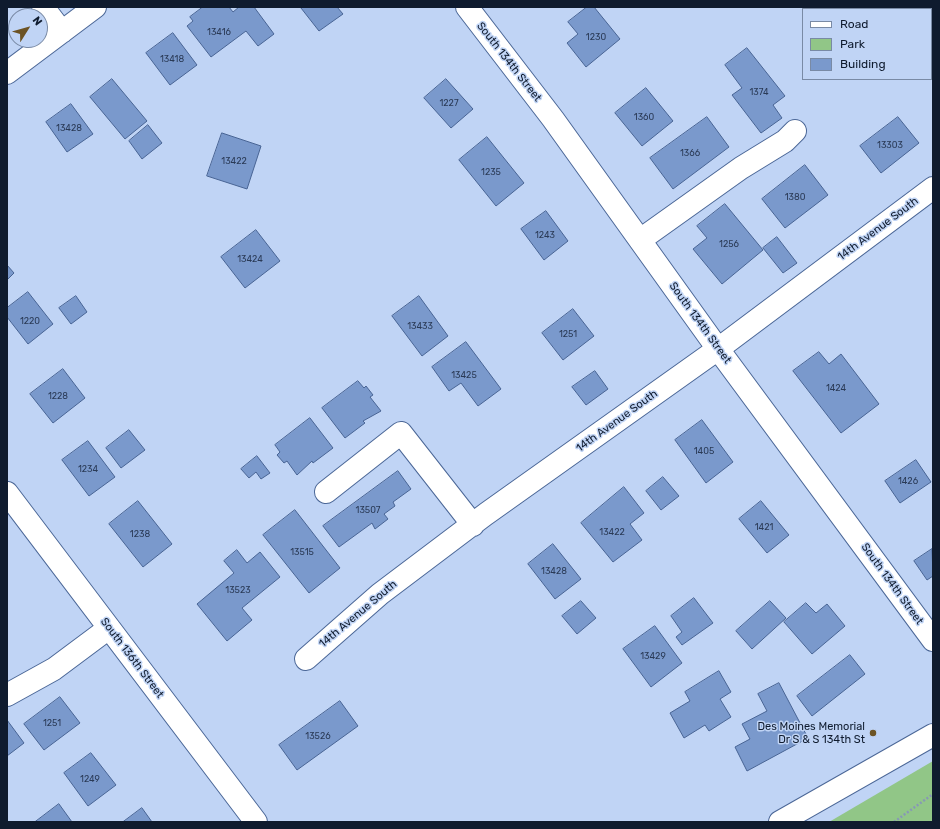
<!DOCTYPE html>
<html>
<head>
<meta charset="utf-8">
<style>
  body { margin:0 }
  #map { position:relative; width:940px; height:829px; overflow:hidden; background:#c0d4f5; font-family:Rubik,sans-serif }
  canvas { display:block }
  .frame { position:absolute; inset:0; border:8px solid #0f1b2e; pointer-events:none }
  .legend { position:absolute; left:802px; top:8px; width:130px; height:72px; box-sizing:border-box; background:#c0d4f5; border:1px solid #798aa5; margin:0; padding:5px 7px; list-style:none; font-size:12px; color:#0f1b2e }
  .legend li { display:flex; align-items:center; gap:8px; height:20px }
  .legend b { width:20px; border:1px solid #798aa5 }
  .north { position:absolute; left:8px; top:8px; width:40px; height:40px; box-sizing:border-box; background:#c0d4f5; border:1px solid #798aa5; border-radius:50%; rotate:53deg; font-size:11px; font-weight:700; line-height:16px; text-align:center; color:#0f1b2e }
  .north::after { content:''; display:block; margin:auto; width:14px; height:18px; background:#6c5324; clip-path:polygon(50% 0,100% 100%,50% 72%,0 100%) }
</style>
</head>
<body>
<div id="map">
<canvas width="940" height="829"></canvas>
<div class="frame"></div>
<ul class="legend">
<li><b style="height:5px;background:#fff"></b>Road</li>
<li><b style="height:11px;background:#91c687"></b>Park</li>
<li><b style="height:11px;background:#7a99cc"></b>Building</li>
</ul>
<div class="north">N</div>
</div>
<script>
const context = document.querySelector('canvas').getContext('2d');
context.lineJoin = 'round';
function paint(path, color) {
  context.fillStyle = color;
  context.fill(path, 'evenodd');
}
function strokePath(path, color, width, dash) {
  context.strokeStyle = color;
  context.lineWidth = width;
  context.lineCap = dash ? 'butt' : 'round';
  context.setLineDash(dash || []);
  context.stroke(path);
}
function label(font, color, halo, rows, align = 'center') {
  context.font = font + ' Rubik,sans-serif';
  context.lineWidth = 3;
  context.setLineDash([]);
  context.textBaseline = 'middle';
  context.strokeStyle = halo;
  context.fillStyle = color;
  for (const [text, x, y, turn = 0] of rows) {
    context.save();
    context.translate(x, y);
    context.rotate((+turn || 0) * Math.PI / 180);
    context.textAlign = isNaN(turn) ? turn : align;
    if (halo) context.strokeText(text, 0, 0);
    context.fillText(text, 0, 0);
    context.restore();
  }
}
paint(new Path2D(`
  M 933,761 L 933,822 L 829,822 Z`), '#91c687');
const building = new Path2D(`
  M 203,7 L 229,7 L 233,12 L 239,7 L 254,7 L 274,34 L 258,46 L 246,31 L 211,57 L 187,26 L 193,21 L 190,17 Z
  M 303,7 L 337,7 L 343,14 L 319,31 L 301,8 Z
  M 587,7 L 594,7 L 620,39 L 586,67 L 567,43 L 578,34 L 568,22 Z
  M 173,33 L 197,65 L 170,85 L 146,53 Z
  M 747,48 L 785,96 L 773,105 L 782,118 L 761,133 L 732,95 L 742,88 L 725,65 Z
  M 112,79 L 147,121 L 125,139 L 90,97 Z
  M 446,79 L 473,109 L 451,128 L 424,98 Z
  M 646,88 L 673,121 L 642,146 L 615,113 Z
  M 71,104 L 93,134 L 67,152 L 46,122 Z
  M 707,117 L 729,147 L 673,189 L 650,158 Z
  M 898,117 L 919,143 L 881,173 L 860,146 Z
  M 148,125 L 162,143 L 142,159 L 129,141 Z
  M 222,133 L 261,146 L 247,189 L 207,176 Z
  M 487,137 L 524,183 L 496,206 L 459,160 Z
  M 805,165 L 828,195 L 785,228 L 762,199 Z
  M 725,204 L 763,250 L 722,284 L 693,249 L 707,238 L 697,226 Z
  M 546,211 L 568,241 L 544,260 L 521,229 Z
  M 256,230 L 280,261 L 245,288 L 221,257 Z
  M 777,237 L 797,263 L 783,273 L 763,248 Z
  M 7,265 L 14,273 L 7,280 Z
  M 28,292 L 53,324 L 28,344 L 7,317 L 7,308 Z
  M 76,296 L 87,312 L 71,324 L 59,308 Z
  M 419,296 L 448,336 L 422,356 L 392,316 Z
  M 573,309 L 594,336 L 563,360 L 542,333 Z
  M 466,342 L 501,389 L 478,406 L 461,383 L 449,391 L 432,367 Z
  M 819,352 L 829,364 L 841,354 L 879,404 L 841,433 L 793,371 Z
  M 63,369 L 85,398 L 53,423 L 30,394 Z
  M 595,371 L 608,389 L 586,405 L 572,387 Z
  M 358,381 L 364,388 L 366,386 L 373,395 L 370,397 L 381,411 L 363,421 L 365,423 L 345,438 L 322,408 Z
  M 310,418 L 333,448 L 313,463 L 312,461 L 297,475 L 287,461 L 284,463 L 277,455 L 280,452 L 275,445 Z
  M 702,420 L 733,462 L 706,483 L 675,440 Z
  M 129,430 L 145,450 L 121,468 L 106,448 Z
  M 88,441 L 115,477 L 89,496 L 62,460 Z
  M 257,456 L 270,473 L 261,479 L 256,472 L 249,478 L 241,469 Z
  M 916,460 L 931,482 L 900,503 L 885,481 Z
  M 398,471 L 411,489 L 393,502 L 395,506 L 384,514 L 388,519 L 375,529 L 372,523 L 339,547 L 323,526 Z
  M 663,477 L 679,496 L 661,510 L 646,491 Z
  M 624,487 L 644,513 L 630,524 L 642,540 L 613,562 L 581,523 Z
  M 138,501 L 172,544 L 143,567 L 109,524 Z
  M 761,501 L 789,535 L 767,553 L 739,519 Z
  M 295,510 L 340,568 L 309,593 L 263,535 Z
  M 553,544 L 581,579 L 555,599 L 528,564 Z
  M 932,549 L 933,576 L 927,580 L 914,561 Z
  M 237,550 L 247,563 L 260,552 L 280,577 L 242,608 L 252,620 L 227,641 L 197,604 L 234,573 L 224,561 Z
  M 694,598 L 713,623 L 682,645 L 676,637 L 682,632 L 671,616 Z
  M 581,601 L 596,618 L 577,634 L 562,616 Z
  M 770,601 L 786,618 L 752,649 L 736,631 Z
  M 806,603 L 816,613 L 827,604 L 845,626 L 812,654 L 784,622 Z
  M 655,626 L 682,663 L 651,687 L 623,649 Z
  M 850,655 L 865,674 L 812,716 L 797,696 Z
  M 719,671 L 731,692 L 720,699 L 731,717 L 709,731 L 705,725 L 684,738 L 670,713 L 690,701 L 685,692 Z
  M 779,683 L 808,738 L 747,771 L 735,747 L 750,739 L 742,724 L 767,711 L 758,694 Z
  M 60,697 L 80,723 L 44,750 L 24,724 Z
  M 340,701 L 358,726 L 297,770 L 279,745 Z
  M 7,720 L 24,743 L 7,756 Z
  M 91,753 L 116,785 L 88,806 L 64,773 Z
  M 59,804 L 72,822 L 35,822 Z
  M 142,808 L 152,822 L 123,822 Z`);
paint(building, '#7a99cc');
strokePath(building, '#486494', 1);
const minor = new Path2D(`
  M 43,7 L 62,32
  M 467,7 L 553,119 L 718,349 L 933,640
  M 7,73 L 95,7
  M 640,240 L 741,168 L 785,141 L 795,131
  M 326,492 L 401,433 L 473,525
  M 7,493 L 256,822
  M 306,659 L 380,594 L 486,514 L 718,349 L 933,188
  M 7,695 L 54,669 L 109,628`);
const major = new Path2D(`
  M 780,822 L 933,735`);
strokePath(minor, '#4b6797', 24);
strokePath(major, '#4b6797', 24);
strokePath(new Path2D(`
  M 894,822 L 933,794`), '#8798b5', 2.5, [2, 2]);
strokePath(minor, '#fff', 22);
strokePath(major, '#fff', 22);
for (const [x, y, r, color] of [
  [873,733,4,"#6c5324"]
]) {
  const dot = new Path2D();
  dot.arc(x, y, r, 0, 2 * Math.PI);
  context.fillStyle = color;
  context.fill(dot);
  strokePath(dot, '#c0d4f5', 1.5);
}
label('9px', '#2a3a56', null, [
  ["13416",219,32],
  ["1230",596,37],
  ["13418",172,59],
  ["1374",759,92],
  ["1227",449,103],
  ["1360",644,117],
  ["13428",69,128],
  ["13303",890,145],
  ["1366",690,153],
  ["13422",234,161],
  ["1235",491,172],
  ["1380",795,197],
  ["1243",545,235],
  ["1256",729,244],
  ["13424",250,259],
  ["1220",30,321],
  ["13433",420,326],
  ["1251",568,334],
  ["13425",464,375],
  ["1424",836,388],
  ["1228",58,396],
  ["1405",704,451],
  ["1234",88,469],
  ["1426",908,481],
  ["13507",368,510],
  ["1421",764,527],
  ["13422",612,532],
  ["1238",140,534],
  ["13515",302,552],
  ["13428",554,571],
  ["13523",238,590],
  ["13429",653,656],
  ["1251",52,723],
  ["13526",318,736],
  ["1249",90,779]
]);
label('11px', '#0f1b2e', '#c0d4f5', [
  ["South 134th Street",509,62,52],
  ["14th Avenue South",878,229,-37],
  ["South 134th Street",700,323,54],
  ["14th Avenue South",617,421,-36],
  ["South 134th Street",892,584,54],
  ["14th Avenue South",358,614,-40],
  ["South 136th Street",132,658,53]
]);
label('11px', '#0f1b2e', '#c0d4f5', [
  ["Des Moines Memorial",865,727],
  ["Dr S & S 134th St",865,740]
], 'right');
</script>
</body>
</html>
